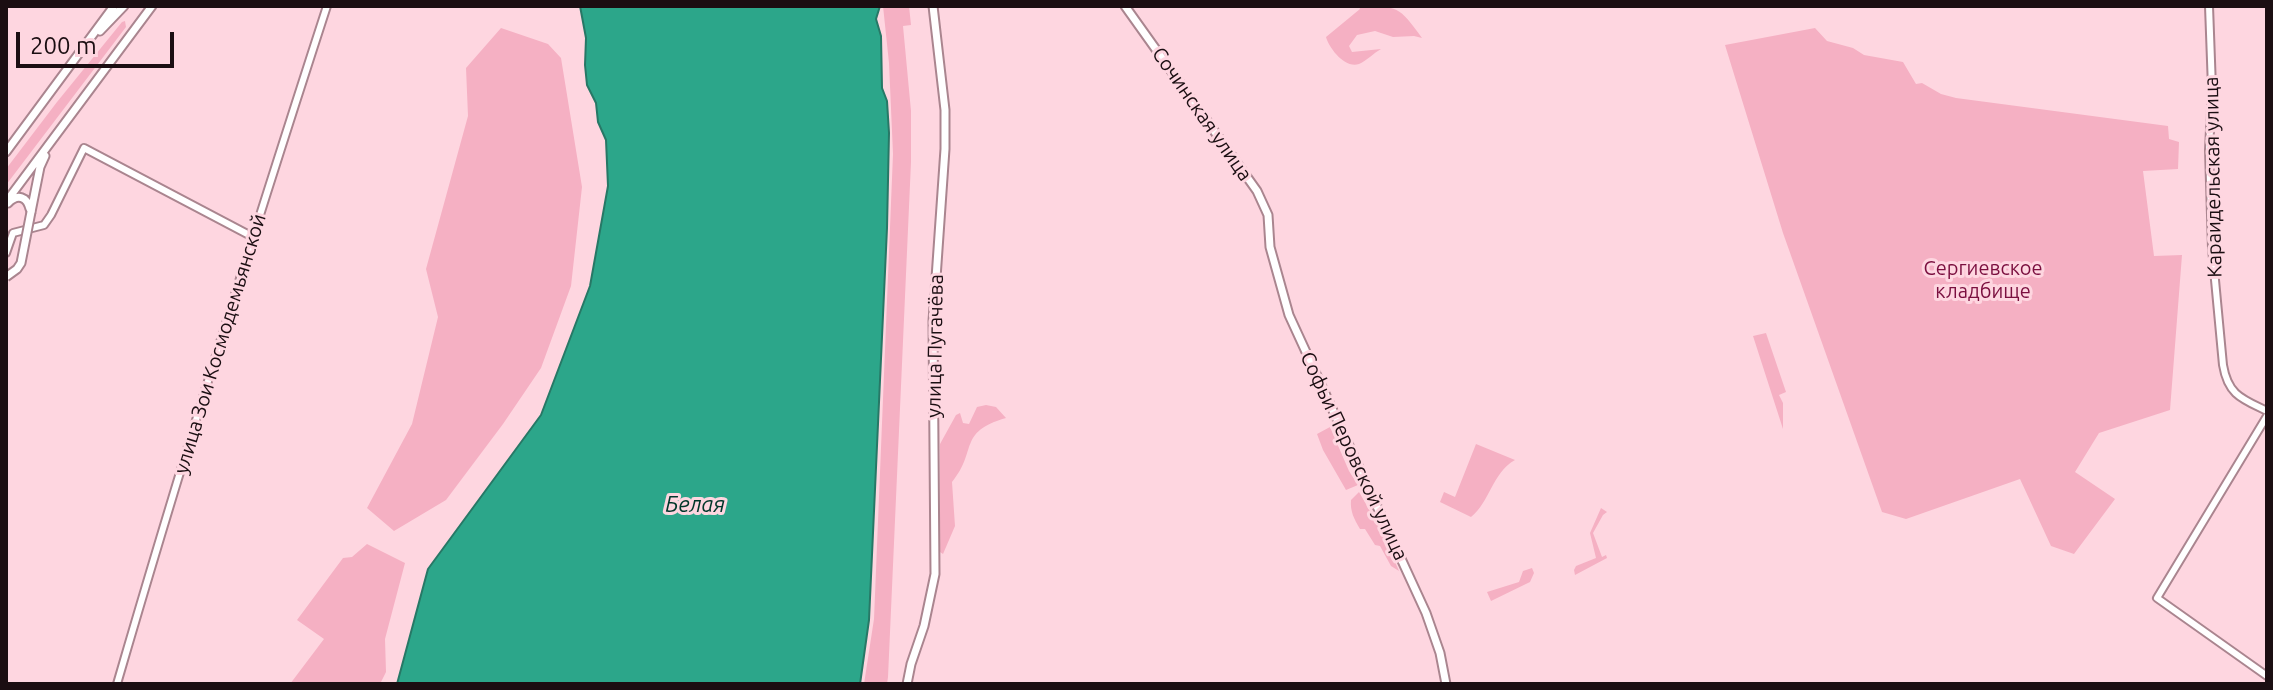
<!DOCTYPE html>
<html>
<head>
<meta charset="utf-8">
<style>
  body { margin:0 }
  #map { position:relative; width:2273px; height:690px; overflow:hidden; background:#fed6e0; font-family:Ubuntu,sans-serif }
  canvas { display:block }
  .frame { position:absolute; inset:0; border:8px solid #1b0e12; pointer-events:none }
  .scale { position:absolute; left:16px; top:32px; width:158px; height:36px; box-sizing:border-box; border:4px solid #1b0e12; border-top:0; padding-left:10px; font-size:24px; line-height:28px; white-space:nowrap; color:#1b0e12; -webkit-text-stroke:6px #fed6e0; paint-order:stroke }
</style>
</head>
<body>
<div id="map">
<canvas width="2273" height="690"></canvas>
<div class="frame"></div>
<div class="scale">200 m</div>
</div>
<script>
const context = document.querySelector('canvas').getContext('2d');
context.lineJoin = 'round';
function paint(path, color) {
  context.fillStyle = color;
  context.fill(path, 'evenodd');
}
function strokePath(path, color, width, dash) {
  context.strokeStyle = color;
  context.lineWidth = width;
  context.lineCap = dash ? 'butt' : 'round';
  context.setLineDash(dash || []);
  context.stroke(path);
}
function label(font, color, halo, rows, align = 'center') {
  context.font = font + ' Ubuntu,sans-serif';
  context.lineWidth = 6;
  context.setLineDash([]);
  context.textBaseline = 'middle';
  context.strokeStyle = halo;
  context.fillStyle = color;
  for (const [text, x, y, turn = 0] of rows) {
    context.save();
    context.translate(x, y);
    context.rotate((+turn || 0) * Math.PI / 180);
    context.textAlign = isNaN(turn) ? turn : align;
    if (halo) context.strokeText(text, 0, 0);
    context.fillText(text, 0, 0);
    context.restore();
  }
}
paint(new Path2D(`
  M 883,6 L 909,6 L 911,25 L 903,26 L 911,111 L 911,162 L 888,677 L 887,684 L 864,684 L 874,619 L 893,154 L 889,63 Z
  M 1359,6 C 1398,6 1399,6 1422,38 L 1414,36 L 1393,37 L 1375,31 L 1357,35 L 1349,46 L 1352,52 L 1381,49 C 1374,53 1366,61 1359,64 C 1345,69 1329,48 1326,37 L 1360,9 Z
  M 125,21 L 126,27 L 6,185 L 6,169 L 57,102 L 122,22 Z
  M 501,28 L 548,44 L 561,58 L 582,187 L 571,286 L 541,368 L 503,424 L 446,500 L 394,531 L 367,508 L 412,424 L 438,317 L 426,269 L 468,116 L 466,68 Z
  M 1815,28 L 1827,41 L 1853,48 L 1864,55 L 1903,62 L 1916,84 L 1922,83 L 1941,94 L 1956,98 L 2168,126 L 2169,139 L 2179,142 L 2178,169 L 2143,171 L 2154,256 L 2182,255 L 2170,410 L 2099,433 L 2075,472 L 2115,499 L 2074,554 L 2051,546 L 2020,479 L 1906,519 L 1882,512 L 1783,233 L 1725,45 Z
  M 1766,333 L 1786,392 L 1779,395 L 1783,403 L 1783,429 L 1753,336 Z
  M 986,405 L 996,407 L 1006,418 C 957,432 978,451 952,482 L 955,526 L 943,554 L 940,552 L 940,444 L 956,415 L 960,413 L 963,423 L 969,424 L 977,407 Z
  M 1330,427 L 1349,471 L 1358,485 L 1346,490 L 1323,450 L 1317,434 Z
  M 1476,444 L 1515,460 C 1492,473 1490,502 1471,517 L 1440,502 L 1444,492 L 1455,497 Z
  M 1359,492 L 1381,530 L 1399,571 L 1391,566 L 1380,546 L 1375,545 L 1365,529 L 1360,529 C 1354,519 1350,511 1351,500 Z
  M 1601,508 L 1607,512 L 1603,515 L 1593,533 L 1602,557 L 1606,555 L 1607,558 L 1575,575 L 1574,570 L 1576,566 L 1596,558 L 1590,533 Z
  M 367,544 L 405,563 L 385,639 L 386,672 L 380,684 L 290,684 L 324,639 L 297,620 L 343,558 L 352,557 Z
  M 1532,568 L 1534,573 L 1530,582 L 1491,601 L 1487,592 L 1519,582 L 1523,571 Z`), '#f5b0c3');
const water = new Path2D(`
  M 580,6 L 880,6 L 876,19 L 881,36 L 882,88 L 887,101 L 889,133 L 887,228 L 869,620 L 860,684 L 397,684 L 428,569 L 541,415 L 590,286 L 608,186 L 606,140 L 598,122 L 596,103 L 587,85 L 585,65 L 586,38 Z`);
paint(water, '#2ca68a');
strokePath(water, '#277866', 2);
const minor = new Path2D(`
  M 2209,6 L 2212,88 L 2209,150 L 2212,248 L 2223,365 C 2228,395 2242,399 2267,411
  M 6,253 L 13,233 L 44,225 L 51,215 L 84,148 L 253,237
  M 2267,416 L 2157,598 L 2267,676
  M 117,684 C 183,457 254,231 327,6`);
const major = new Path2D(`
  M 1125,6 L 1257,191 L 1268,215 L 1270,247 L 1289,315 L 1426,613 L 1440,653 L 1446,684
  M 100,31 L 124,6
  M 6,152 L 114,6
  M 6,202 L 152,6
  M 8,203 C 18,193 27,197 30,209
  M 31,212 L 40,167 L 45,156
  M 907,684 L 911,664 L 924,626 L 935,574 L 933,321 L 945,149 L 945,110 L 933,6`);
strokePath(minor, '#aa858f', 10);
strokePath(major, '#aa858f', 11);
strokePath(minor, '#fff', 6);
strokePath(major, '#fff', 7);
const majorBridge = new Path2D(`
  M 6,277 L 17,269 L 21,263 L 31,212`);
strokePath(majorBridge, '#aa858f', 11, []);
strokePath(majorBridge, '#fff', 7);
label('20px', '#1b0e12', '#fed6e0', [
  ["Сочинская улица",1202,114,55],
  ["Караидельская улица",2213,177,-91],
  ["улица Зои Космодемьянской",220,344,-73],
  ["улица Пугачёва",935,346,-89],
  ["Софьи Перовской улица",1354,456,65]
]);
label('20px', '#7b0f3f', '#fed6e0', [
  ["Сергиевское",1983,268],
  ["кладбище",1983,291]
]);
label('italic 22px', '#00362a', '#fed6e0', [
  ["Белая",695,505]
]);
</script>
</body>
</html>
